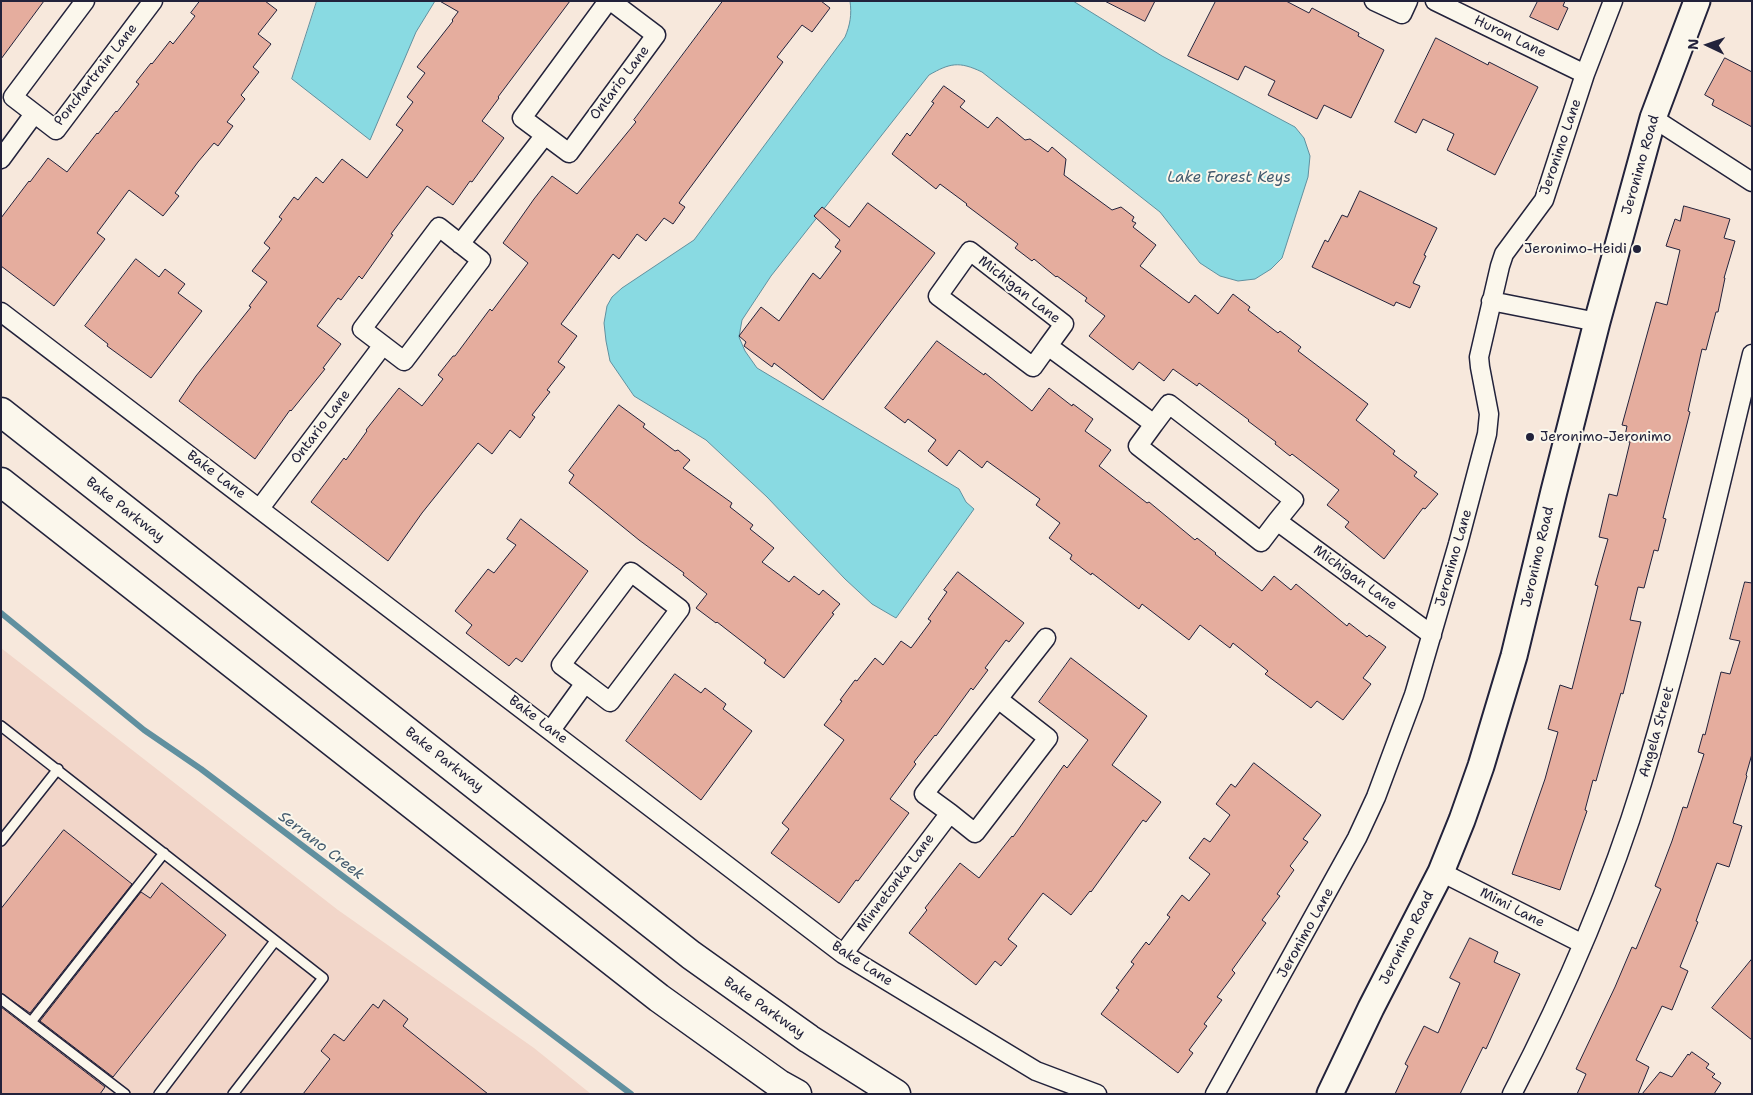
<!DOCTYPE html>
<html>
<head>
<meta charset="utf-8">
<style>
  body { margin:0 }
  #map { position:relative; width:1753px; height:1095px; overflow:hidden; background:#f7e8dc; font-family:"Shantell Sans",sans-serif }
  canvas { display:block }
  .frame { position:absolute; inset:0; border:2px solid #22223b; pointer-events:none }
  .north { position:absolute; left:1683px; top:20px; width:50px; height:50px; -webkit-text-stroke:4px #fbf7ec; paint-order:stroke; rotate:273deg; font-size:14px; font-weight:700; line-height:20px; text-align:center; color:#22223b }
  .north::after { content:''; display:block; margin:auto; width:18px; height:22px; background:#22223b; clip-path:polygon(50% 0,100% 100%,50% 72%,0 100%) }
</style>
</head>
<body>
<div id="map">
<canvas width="1753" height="1095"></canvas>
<div class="frame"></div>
<div class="north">N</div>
</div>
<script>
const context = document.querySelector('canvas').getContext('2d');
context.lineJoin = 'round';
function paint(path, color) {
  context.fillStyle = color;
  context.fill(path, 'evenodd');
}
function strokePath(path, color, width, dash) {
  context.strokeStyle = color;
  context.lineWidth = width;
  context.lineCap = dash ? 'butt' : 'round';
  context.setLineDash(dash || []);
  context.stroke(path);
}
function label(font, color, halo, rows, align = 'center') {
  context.font = font + ' "Shantell Sans",sans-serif';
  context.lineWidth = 4;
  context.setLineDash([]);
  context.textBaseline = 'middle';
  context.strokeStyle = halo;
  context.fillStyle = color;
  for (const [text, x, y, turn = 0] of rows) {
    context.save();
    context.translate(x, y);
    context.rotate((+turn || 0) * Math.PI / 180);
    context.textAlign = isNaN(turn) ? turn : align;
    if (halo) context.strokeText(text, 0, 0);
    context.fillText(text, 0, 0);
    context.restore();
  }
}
paint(new Path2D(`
  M 1,648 L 338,910 L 534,1048 L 591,1094 L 1,1094 Z`), '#f2d6c9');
const water = new Path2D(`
  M 317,1 L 435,1 L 416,32 L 370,140 L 292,79 Z
  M 850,1 L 1073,1 L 1162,56 L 1295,127 L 1304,138 L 1310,156 L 1308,177 L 1282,258 L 1271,269 L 1255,279 L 1238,281 L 1220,276 L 1200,263 L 1160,212 L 982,72 C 959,61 950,63 929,75 L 771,276 L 742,320 L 739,337 L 745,351 L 757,368 L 959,489 L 966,502 L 974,509 L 896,618 L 872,604 L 845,579 L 767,497 L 706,440 L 634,396 L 610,361 L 606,341 L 604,323 L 607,306 L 612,297 L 622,288 L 694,240 L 845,37 C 850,25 852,15 850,1 Z`);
paint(water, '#89dae2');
strokePath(water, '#60909f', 1);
strokePath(new Path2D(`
  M 1,613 L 144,730 L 201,769 L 631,1094`), '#60909f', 6);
const building = new Path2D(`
  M 1,1 L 44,1 L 1,59 Z
  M 200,1 L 265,1 L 277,10 L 258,34 L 271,44 L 253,67 L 259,72 L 241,95 L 245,99 L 227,122 L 233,126 L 218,146 L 214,143 L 198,162 L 175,193 L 179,196 L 163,216 L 129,190 L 97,233 L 105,239 L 54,306 L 1,266 L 1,218 L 29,181 L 30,182 L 48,158 L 67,172 L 97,133 L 98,134 L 116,111 L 117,112 L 139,84 L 136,82 L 151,63 L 152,64 L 170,41 L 173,44 L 195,16 L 191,13 Z
  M 440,1 L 570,1 L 498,97 L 499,98 L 482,121 L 504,138 L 472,182 L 470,181 L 453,205 L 427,186 L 391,234 L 393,235 L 362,279 L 359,276 L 341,300 L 338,298 L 317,326 L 341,344 L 323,368 L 325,369 L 291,411 L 290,410 L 255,459 L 179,401 L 196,376 L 251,307 L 249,306 L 267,282 L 252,271 L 270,248 L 264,243 L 282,219 L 279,217 L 294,197 L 298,200 L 316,177 L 323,183 L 342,159 L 367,178 L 403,130 L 396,125 L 413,102 L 407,97 L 425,73 L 417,67 L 453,21 L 452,20 L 458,12 Z
  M 723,1 L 821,1 L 830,8 L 812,32 L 802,25 L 777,57 L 783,62 L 681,200 L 679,203 L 685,207 L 673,224 L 664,218 L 646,241 L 637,234 L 619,259 L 613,254 L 561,324 L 577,336 L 558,362 L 565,367 L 547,390 L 550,392 L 532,415 L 535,417 L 520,438 L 510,430 L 492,454 L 478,443 L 422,513 L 388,561 L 311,502 L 344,458 L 346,460 L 367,431 L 366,430 L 399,388 L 422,406 L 443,379 L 438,375 L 453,356 L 455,356 L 490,309 L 492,311 L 528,263 L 503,243 L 534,199 L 552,176 L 577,194 L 636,122 L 634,120 Z
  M 1105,1 L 1155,1 L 1145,21 Z
  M 1216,1 L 1286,1 L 1309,13 L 1312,8 L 1359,33 L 1358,36 L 1384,50 L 1351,118 L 1324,105 L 1317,119 L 1268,95 L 1275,81 L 1245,66 L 1238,80 L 1188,56 Z
  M 1538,1 L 1565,1 L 1563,6 L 1568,8 L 1558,30 L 1530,17 Z
  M 1436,38 L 1488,65 L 1489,62 L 1538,87 L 1495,175 L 1447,150 L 1454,134 L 1423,119 L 1416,133 L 1395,122 Z
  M 1725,58 L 1752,72 L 1752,127 L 1712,105 L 1714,100 L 1705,95 Z
  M 944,86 L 965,101 L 960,107 L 988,128 L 997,117 L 1025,140 L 1030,139 L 1048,152 L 1052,147 L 1066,159 L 1064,175 L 1112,210 L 1121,207 L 1134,217 L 1132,221 L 1136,223 L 1133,227 L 1156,245 L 1140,266 L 1189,303 L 1195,295 L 1218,314 L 1233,294 L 1250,307 L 1248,310 L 1278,333 L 1280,331 L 1301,347 L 1298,351 L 1368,404 L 1356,420 L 1395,451 L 1393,454 L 1417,472 L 1414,476 L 1438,494 L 1425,509 L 1423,508 L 1384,559 L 1345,527 L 1349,522 L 1327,505 L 1339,490 L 1292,454 L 1290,456 L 1275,444 L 1276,442 L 1248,421 L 1249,420 L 1199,383 L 1197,386 L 1173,369 L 1164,381 L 1139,362 L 1133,370 L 1089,336 L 1105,316 L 1085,301 L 1087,298 L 1057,276 L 1056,277 L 1034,259 L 1032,261 L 1015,248 L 1018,244 L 966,205 L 967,204 L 940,184 L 936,189 L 892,154 L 907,133 L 910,136 L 934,103 L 932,102 Z
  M 1360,191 L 1437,228 L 1424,255 L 1426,256 L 1413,283 L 1420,286 L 1410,308 L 1396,302 L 1394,306 L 1312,267 L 1325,240 L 1328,242 L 1342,215 L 1347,217 Z
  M 868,203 L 935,253 L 823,400 L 774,363 L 772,367 L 744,346 L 746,342 L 739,336 L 761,307 L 779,321 L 813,273 L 820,279 L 841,251 L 835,247 L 840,240 L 814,216 L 822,207 L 849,227 Z
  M 1684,206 L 1730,219 L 1724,238 L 1735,241 L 1724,278 L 1725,278 L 1718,312 L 1716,312 L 1706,350 L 1702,349 L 1688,411 L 1690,412 L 1663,518 L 1666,519 L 1658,551 L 1654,550 L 1644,588 L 1638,587 L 1630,620 L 1641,622 L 1623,694 L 1621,693 L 1596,781 L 1593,780 L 1585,810 L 1587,811 L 1560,890 L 1512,874 L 1545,779 L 1558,732 L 1548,729 L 1560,685 L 1572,689 L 1598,586 L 1595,585 L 1608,539 L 1599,537 L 1609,494 L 1617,496 L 1630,442 L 1624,441 L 1627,426 L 1622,425 L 1656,302 L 1667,305 L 1680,250 L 1666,246 L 1675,219 L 1680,221 Z
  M 136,259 L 159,277 L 165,269 L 185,284 L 178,293 L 202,311 L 151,378 L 107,346 L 108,344 L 85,326 Z
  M 937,341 L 984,375 L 985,373 L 1032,411 L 1049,388 L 1072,406 L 1073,404 L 1093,419 L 1085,431 L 1111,450 L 1099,466 L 1121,483 L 1147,503 L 1149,502 L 1195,540 L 1197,538 L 1216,553 L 1215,554 L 1262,591 L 1274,576 L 1291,590 L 1296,584 L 1347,626 L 1349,623 L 1367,637 L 1369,635 L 1386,647 L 1363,678 L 1371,684 L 1343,720 L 1317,701 L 1311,708 L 1265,674 L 1268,671 L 1233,643 L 1230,648 L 1200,625 L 1189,640 L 1142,604 L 1139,609 L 1092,573 L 1091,575 L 1070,559 L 1072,555 L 1049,538 L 1060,523 L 1036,505 L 1040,499 L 987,461 L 982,468 L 959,450 L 947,466 L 928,451 L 936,440 L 908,419 L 905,423 L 885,408 Z
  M 619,405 L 645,424 L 643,427 L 675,451 L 678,450 L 690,460 L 683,468 L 732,503 L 730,507 L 753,525 L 750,529 L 774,548 L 762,562 L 789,582 L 794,576 L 819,595 L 823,590 L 840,604 L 832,613 L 834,614 L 784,678 L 764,663 L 766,660 L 717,622 L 716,623 L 696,608 L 707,594 L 683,575 L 684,573 L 639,540 L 569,483 L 574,475 L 569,471 Z
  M 521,519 L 588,571 L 522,662 L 516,658 L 509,666 L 466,633 L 472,625 L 455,611 L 488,569 L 494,573 L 516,545 L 507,539 Z
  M 958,572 L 1024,623 L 1009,642 L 1006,640 L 985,668 L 988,670 L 973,690 L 971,688 L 936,736 L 935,735 L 914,762 L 916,764 L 890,799 L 909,813 L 858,881 L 856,880 L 839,903 L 771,853 L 789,829 L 782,823 L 844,740 L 824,725 L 842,701 L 840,700 L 855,680 L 857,681 L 875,658 L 883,665 L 901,641 L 911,648 L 931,621 L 928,619 L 947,592 L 944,590 Z
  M 1745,582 L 1752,583 L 1752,754 L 1746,775 L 1747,776 L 1733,823 L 1742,826 L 1729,867 L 1717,863 L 1696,921 L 1698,922 L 1680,967 L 1688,971 L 1672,1010 L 1662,1006 L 1636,1060 L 1649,1067 L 1638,1094 L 1577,1094 L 1586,1074 L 1576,1069 L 1615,987 L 1632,947 L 1636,949 L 1661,889 L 1655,886 L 1672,841 L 1683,807 L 1687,808 L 1704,754 L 1698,752 L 1703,734 L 1705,735 L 1721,672 L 1730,674 L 1740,641 L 1730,639 Z
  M 1071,658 L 1147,716 L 1112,765 L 1161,802 L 1146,822 L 1143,820 L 1091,892 L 1090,891 L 1071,915 L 1043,893 L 1008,939 L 1017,946 L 1001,966 L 995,961 L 976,985 L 909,933 L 927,910 L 925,908 L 960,863 L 979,878 L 1012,836 L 1013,837 L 1064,765 L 1067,768 L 1088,740 L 1039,702 Z
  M 675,674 L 701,693 L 705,688 L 726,704 L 723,709 L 752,731 L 701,800 L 626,741 Z
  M 1254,763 L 1321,815 L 1303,839 L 1308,842 L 1290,866 L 1294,870 L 1277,894 L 1280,896 L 1262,920 L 1266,923 L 1232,970 L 1235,973 L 1217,997 L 1222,1000 L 1204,1024 L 1207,1026 L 1189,1050 L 1193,1053 L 1178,1073 L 1101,1014 L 1119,990 L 1116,988 L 1134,964 L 1131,962 L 1146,942 L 1149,945 L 1170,917 L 1167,915 L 1182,895 L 1189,901 L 1210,874 L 1189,858 L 1204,838 L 1210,842 L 1230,815 L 1216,804 L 1231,784 L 1235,787 Z
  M 64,830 L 132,884 L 30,1013 L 1,993 L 1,909 Z
  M 162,883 L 226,935 L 113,1077 L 40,1021 L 141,892 L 150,898 Z
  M 1470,938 L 1498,952 L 1494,962 L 1520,974 L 1486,1049 L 1483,1047 L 1460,1094 L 1395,1094 L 1408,1066 L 1405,1064 L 1424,1026 L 1438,1033 L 1460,983 L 1450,978 Z
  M 1752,959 L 1752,1040 L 1712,1008 Z
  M 384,1000 L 408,1019 L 403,1026 L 488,1094 L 303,1094 L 330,1059 L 321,1051 L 334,1034 L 344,1041 L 373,1004 L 378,1008 Z
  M 1,1007 L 105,1087 L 100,1094 L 1,1094 Z
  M 1692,1052 L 1709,1064 L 1706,1068 L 1715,1074 L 1712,1077 L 1721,1083 L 1714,1094 L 1642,1094 L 1660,1072 L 1672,1077 L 1688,1054 L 1689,1055 Z`);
paint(building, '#e5ad9e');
strokePath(building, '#22223b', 1);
const lane = new Path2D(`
  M 1,726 L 323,978 L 233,1094
  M 1,841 L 58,769
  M 1,999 L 125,1094
  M 31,1022 L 164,853
  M 159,1094 L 275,941`);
const street = new Path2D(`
  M 85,1 L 13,97 L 56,130 L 153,1
  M 608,1 L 522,118 L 569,153 L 656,35 L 611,1
  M 1374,1 L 1402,14 L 1408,1
  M 1435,1 L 1585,74
  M 1653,118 L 1752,182
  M 1,159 L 34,114
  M 460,244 L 545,135
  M 1491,301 L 1597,322
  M 1,312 L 843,954 L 1036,1071 L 1097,1094
  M 1048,346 L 1064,324 L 970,251 L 938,296 L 1033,367 L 1048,346 L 1154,424 L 1169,404 L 1294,500 L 1277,521 L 1432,635
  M 1154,424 L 1138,446 L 1261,542 L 1277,521
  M 260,508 L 383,345 L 404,361 L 481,260 L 439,227 L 362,329 L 383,345
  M 998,699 L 1046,638
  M 551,730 L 585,683 L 610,702 L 680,609 L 631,572 L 561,665 L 585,683
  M 1441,872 L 1583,944
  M 843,954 L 950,813 L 975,833 L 1048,738 L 998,699 L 924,794 L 950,813
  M 1215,1094 L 1357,838 L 1376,797 L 1414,695 L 1458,544 L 1487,434 L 1489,414 L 1480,367 L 1479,357 L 1500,266 L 1504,254 L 1544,200 L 1585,74 L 1613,1
  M 1512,1094 C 1564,994 1609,891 1642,783 C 1685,642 1717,497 1752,354`);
const secondary = new Path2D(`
  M 1330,1094 L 1371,1008 L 1441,872 L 1462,820 L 1481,766 L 1514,656 L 1554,491 L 1597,322 L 1653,118 L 1697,1`);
const primary = new Path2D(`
  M 1,412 L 691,955 L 809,1039 L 896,1094
  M 1,482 L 659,998 L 779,1084 L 797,1094`);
strokePath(lane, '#22223b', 12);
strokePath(street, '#22223b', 21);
strokePath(secondary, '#22223b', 29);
strokePath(primary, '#22223b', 31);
strokePath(lane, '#fbf7ec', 9);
strokePath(street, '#fbf7ec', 18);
strokePath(secondary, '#fbf7ec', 25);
strokePath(primary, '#fbf7ec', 28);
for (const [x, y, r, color] of [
  [1637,249,5,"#22223b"],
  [1530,437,5,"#22223b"]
]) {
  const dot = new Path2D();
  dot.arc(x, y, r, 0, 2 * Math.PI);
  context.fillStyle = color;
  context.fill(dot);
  strokePath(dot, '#fbf7ec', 2);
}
label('14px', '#22223b', '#fbf7ec', [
  ["Huron Lane",1510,37,26],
  ["Ponchartrain Lane",96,75,-52],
  ["Ontario Lane",620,83,-53],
  ["Jeronimo Lane",1561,147,-71],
  ["Jeronimo Road",1641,165,-74],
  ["Michigan Lane",1019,290,38],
  ["Ontario Lane",321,427,-53],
  ["Bake Lane",216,475,37],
  ["Bake Parkway",125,510,38],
  ["Jeronimo Road",1538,557,-77],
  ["Jeronimo Lane",1454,558,-74],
  ["Michigan Lane",1355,578,36],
  ["Bake Lane",538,720,37],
  ["Angela Street",1657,732,-74],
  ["Bake Parkway",444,760,38],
  ["Minnetonka Lane",896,883,-53],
  ["Mimi Lane",1512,908,27],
  ["Jeronimo Lane",1306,933,-61],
  ["Jeronimo Road",1407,938,-63],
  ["Bake Lane",862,964,33],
  ["Bake Parkway",764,1008,35]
]);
label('14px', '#22223b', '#fbf7ec', [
  ["Jeronimo-Heidi",1627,249],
  ["Jeronimo-Jeronimo",1540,437,"left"]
], 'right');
label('italic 15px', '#41596d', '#fbf7ec', [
  ["Lake Forest Keys",1229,178],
  ["Serrano Creek",321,846,37]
]);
</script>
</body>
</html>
